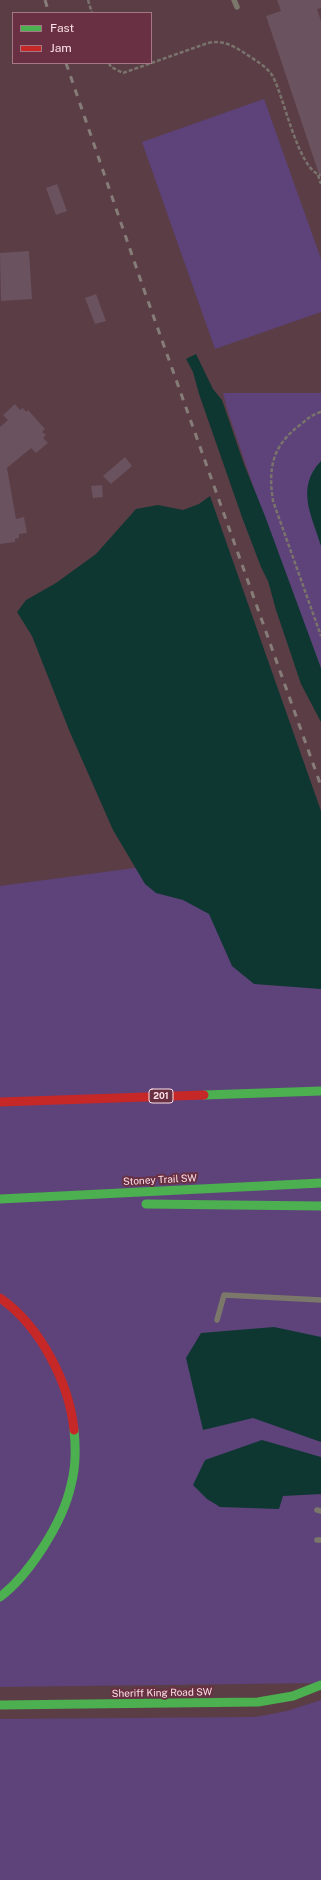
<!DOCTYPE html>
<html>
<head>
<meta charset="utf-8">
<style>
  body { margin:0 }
  #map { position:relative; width:321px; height:1880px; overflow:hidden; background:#5b3d46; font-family:"Public Sans",sans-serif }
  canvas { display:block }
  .legend { position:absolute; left:12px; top:12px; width:140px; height:52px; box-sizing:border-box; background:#683042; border:1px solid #a47785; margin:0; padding:5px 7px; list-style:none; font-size:12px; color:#fee1e9 }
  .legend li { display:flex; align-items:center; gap:8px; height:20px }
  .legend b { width:20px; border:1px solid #a47785 }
</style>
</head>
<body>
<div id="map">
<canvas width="321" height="1880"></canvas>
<ul class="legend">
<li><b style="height:5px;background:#4caf50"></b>Fast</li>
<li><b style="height:5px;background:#c62828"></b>Jam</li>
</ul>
</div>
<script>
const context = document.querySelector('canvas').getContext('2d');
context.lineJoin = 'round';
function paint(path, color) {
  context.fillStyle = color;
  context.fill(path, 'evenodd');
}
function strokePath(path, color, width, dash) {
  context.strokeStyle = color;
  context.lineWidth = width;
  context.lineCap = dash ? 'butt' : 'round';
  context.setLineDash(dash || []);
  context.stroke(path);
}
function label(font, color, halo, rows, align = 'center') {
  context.font = font + ' "Public Sans",sans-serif';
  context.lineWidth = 4;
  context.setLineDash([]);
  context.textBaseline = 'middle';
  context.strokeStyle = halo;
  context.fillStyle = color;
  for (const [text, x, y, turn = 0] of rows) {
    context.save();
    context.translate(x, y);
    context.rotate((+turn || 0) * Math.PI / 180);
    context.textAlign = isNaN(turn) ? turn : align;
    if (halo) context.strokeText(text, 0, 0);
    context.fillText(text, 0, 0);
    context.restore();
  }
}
paint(new Path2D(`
  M 264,99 L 321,259 L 321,312 L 215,349 L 142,142 Z
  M 223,393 L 321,393 L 321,675 L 274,548 L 228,412 Z
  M 321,843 L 321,1683 L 0,1687 L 0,886 Z
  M 321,1700 L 321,1880 L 0,1880 L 0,1719 L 255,1717 L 287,1711 Z`), '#5d437a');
paint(new Path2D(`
  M 196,354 L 213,389 L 222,400 L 244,464 L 265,516 L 321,668 L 321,722 L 301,684 L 276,610 L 268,581 L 261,567 L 243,520 L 199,394 L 193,372 L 186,359 Z
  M 321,461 L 321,546 C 312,516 295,488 321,461 Z
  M 210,496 L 321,811 L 321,989 L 254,984 L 232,966 L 209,914 L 183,900 L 156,893 L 145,884 L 113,830 L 69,730 L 32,636 L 17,612 L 26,600 L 56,583 L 96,554 L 136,509 L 158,505 L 183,510 L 199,504 Z
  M 274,1327 L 321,1337 L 321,1442 L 253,1418 L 203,1430 L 186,1358 L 201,1333 Z
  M 262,1440 L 321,1457 L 321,1494 L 283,1496 L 279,1509 L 220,1507 L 207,1499 L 193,1485 L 205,1460 Z`), '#0f3731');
paint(new Path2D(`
  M 277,0 L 321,0 L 321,8 L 317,9 L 321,21 L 321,173 L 319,174 L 266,16 L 281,11 Z
  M 57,184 L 67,211 L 56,215 L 46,188 Z
  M 29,251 L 32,299 L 1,301 L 0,253 Z
  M 96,294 L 106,321 L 95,324 L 85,298 Z
  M 15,404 L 20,410 L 23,408 L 26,412 L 28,410 L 45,429 L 42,432 L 46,435 L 43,438 L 48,443 L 36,453 L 31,448 L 7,468 L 16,519 L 24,517 L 27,533 L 19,534 L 19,538 L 15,539 L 15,542 L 0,544 L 0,427 L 8,420 L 3,415 Z
  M 125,457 L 132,466 L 111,484 L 103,476 Z
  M 102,485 L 103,497 L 93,498 L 91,486 Z`), '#6a535e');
strokePath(new Path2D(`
  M 88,0 L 92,13
  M 109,63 L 111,67 L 123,73 L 208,43 C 222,40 232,45 243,52 C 253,59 265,65 272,75 C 284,95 298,171 321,175
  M 318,175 L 321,184
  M 321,412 C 313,414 307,419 300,425 C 272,446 268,468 273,501 L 321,636`), '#7a736c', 2.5, [4, 2]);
strokePath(new Path2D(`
  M 234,0 L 237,7
  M 217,1320 L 224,1295 L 321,1300
  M 317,1510 L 321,1511
  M 317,1540 L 321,1540`), '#7b786b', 5.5);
strokePath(new Path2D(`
  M 204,1095 L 321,1091
  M 0,1199 L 321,1183
  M 146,1204 L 321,1206
  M 0,1597 C 30,1574 63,1522 71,1485 C 76,1467 76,1449 74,1430
  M 0,1705 L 258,1702 L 293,1696 L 321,1685`), '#4caf50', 9);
strokePath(new Path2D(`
  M 0,1102 L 204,1095
  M 0,1298 C 40,1326 69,1382 74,1430`), '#c62828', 9);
strokePath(new Path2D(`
  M 45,0 L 49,13
  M 66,63 L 143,287 L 321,786`), '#867d78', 3, [7, 7]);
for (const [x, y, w] of [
  [161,1096,24]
]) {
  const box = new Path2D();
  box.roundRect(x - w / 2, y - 7, w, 14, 3);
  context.fillStyle = '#683042';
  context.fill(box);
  strokePath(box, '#fee1e9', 1);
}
label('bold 9px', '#fee1e9', null, [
  ["201",161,1096]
]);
label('10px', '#fee1e9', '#683042', [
  ["Stoney Trail SW",160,1180,-3],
  ["Sheriff King Road SW",162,1693,-1]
]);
</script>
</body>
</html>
